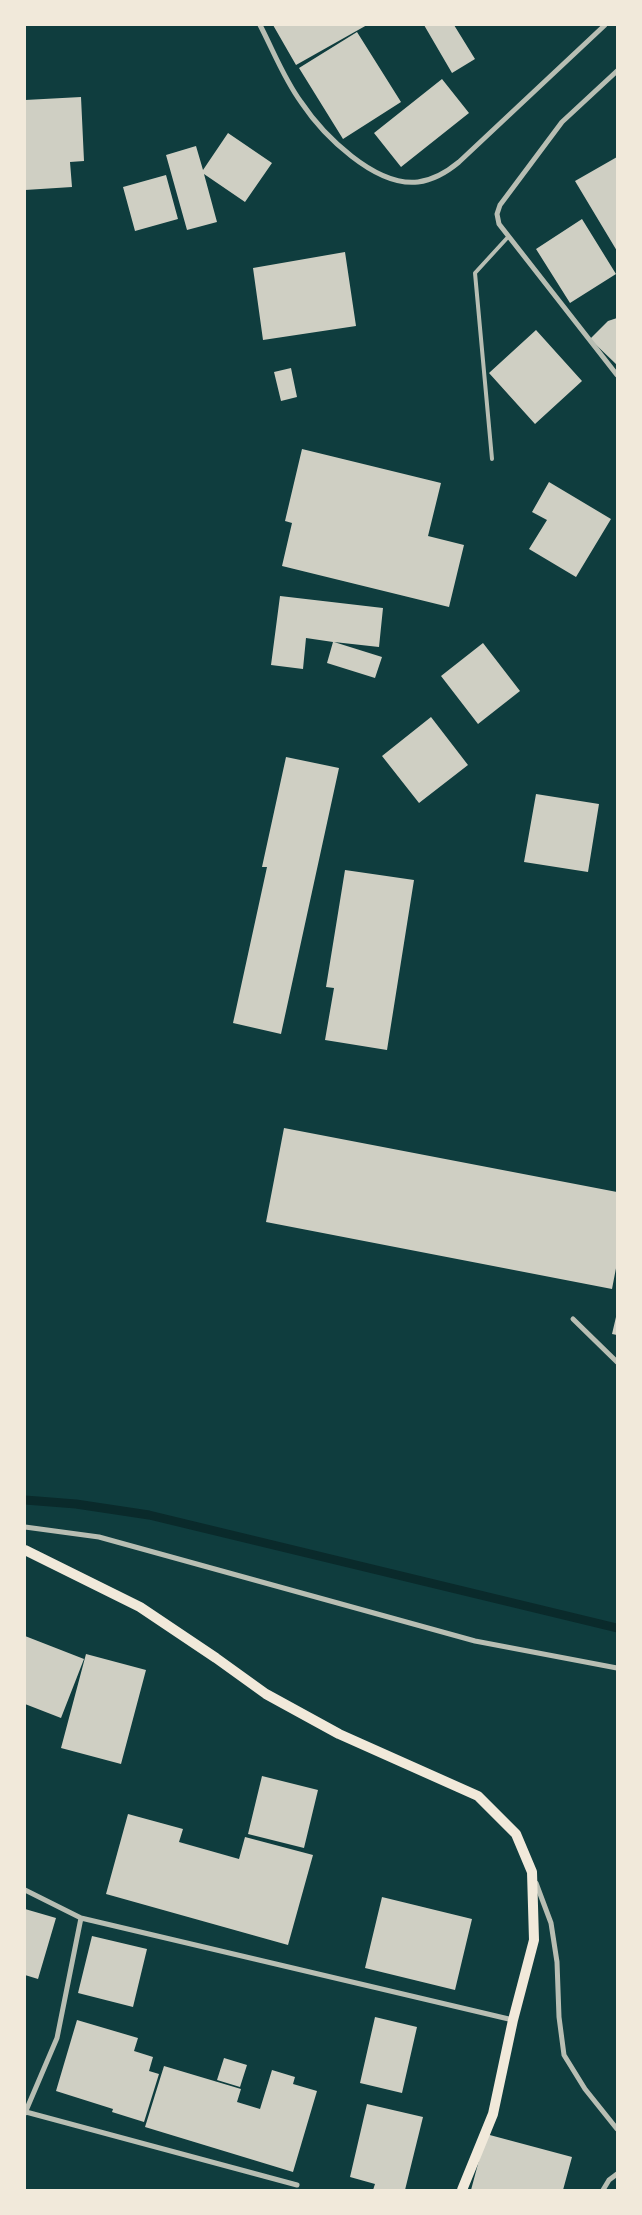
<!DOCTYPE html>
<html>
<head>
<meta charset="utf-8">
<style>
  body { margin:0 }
  #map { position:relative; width:642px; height:2215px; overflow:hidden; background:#0f3d3e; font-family:Signika,sans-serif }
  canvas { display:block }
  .frame { position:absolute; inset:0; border:26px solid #f1e9da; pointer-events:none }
</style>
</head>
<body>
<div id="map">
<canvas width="642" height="2215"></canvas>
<div class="frame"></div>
</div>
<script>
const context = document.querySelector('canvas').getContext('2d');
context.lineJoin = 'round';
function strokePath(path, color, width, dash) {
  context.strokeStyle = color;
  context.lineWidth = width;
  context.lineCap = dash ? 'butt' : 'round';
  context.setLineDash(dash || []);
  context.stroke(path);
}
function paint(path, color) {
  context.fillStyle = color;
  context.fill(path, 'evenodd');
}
strokePath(new Path2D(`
  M 25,1500 L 76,1504 L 149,1515 L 617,1628`), '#0a2a2b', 9);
paint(new Path2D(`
  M 273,25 L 367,25 L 296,65 Z
  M 424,25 L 454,25 L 475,59 L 452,73 Z
  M 357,32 L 401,102 L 343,139 L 299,68 Z
  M 442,79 L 469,113 L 401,167 L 374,133 Z
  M 81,97 L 84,161 L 70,162 L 72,187 L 25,190 L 25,100 Z
  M 228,133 L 272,163 L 245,202 L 204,174 L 217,222 L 187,230 L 166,155 L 196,146 L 203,170 Z
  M 617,157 L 617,251 L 575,181 Z
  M 166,175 L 178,219 L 135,231 L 123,187 Z
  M 582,219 L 616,274 L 570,303 L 536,249 Z
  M 345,252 L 356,326 L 263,340 L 253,268 Z
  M 617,318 L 617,365 L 590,339 L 608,321 Z
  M 536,330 L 582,381 L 535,424 L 489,373 Z
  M 291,368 L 297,397 L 281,401 L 274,372 Z
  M 302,449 L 441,483 L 428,536 L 464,545 L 449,607 L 282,566 L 292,523 L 285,521 Z
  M 549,482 L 611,519 L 576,577 L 529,549 L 547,520 L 532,512 Z
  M 280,596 L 383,608 L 379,647 L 334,642 L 382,657 L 375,678 L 327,663 L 333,642 L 306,638 L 303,669 L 271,665 Z
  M 483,643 L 520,691 L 478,724 L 441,676 Z
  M 431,717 L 468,765 L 419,803 L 382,756 Z
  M 286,757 L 339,768 L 281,1034 L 233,1023 L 267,867 L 262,867 Z
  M 536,794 L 599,804 L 588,872 L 524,862 Z
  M 345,870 L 414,880 L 387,1050 L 325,1040 L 334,988 L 326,987 Z
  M 284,1128 L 617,1192 L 617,1263 L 612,1289 L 266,1222 Z
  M 616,1317 L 617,1317 L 617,1335 L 612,1334 Z
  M 25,1636 L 84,1659 L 61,1718 L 25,1704 Z
  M 86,1654 L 146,1670 L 121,1764 L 61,1748 Z
  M 262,1776 L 318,1790 L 304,1848 L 248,1834 Z
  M 128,1814 L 183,1829 L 179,1842 L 239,1859 L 245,1837 L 313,1855 L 288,1945 L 106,1894 Z
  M 382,1897 L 472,1919 L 455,1990 L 365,1968 Z
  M 25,1909 L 56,1918 L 38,1979 L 25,1975 Z
  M 92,1936 L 147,1949 L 133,2007 L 78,1993 Z
  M 375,2017 L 417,2027 L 402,2093 L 360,2083 Z
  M 77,2020 L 138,2038 L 134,2051 L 153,2057 L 149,2071 L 159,2074 L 144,2122 L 112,2112 L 113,2109 L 56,2091 Z
  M 224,2058 L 247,2065 L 240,2087 L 217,2080 Z
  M 164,2066 L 241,2089 L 237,2102 L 260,2109 L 272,2070 L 295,2077 L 293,2084 L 317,2091 L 293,2172 L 145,2127 Z
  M 367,2104 L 423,2117 L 405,2190 L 373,2190 L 375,2184 L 350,2177 Z
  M 486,2134 L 572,2157 L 563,2190 L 471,2190 Z`), '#cfcfc3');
strokePath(new Path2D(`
  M 492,459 L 475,273 L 508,237`), '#b8beb3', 4);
strokePath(new Path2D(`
  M 260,25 C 273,50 284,79 301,102 C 323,135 375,187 418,182 C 434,180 447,172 459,162 L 605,25
  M 617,71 L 562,122 L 500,205 L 497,214 L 499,224 L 617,375
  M 573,1319 L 617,1362
  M 25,1527 L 99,1537 L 475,1641 L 617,1668
  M 536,1883 L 551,1923 L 557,1962 L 559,2017 L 564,2055 L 585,2089 L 617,2129
  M 25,1890 L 81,1918 L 513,2020
  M 26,2112 L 297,2185
  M 25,2113 L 57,2038 L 81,1918
  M 603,2190 L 609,2180 L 617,2174`), '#b8beb3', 5);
strokePath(new Path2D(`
  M 25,1550 L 140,1607 L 216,1658 L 266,1694 L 339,1734 L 478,1796 L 516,1834 L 532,1872 L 534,1940 L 513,2020 L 493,2114 L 462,2190`), '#f1e9da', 10);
</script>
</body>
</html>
